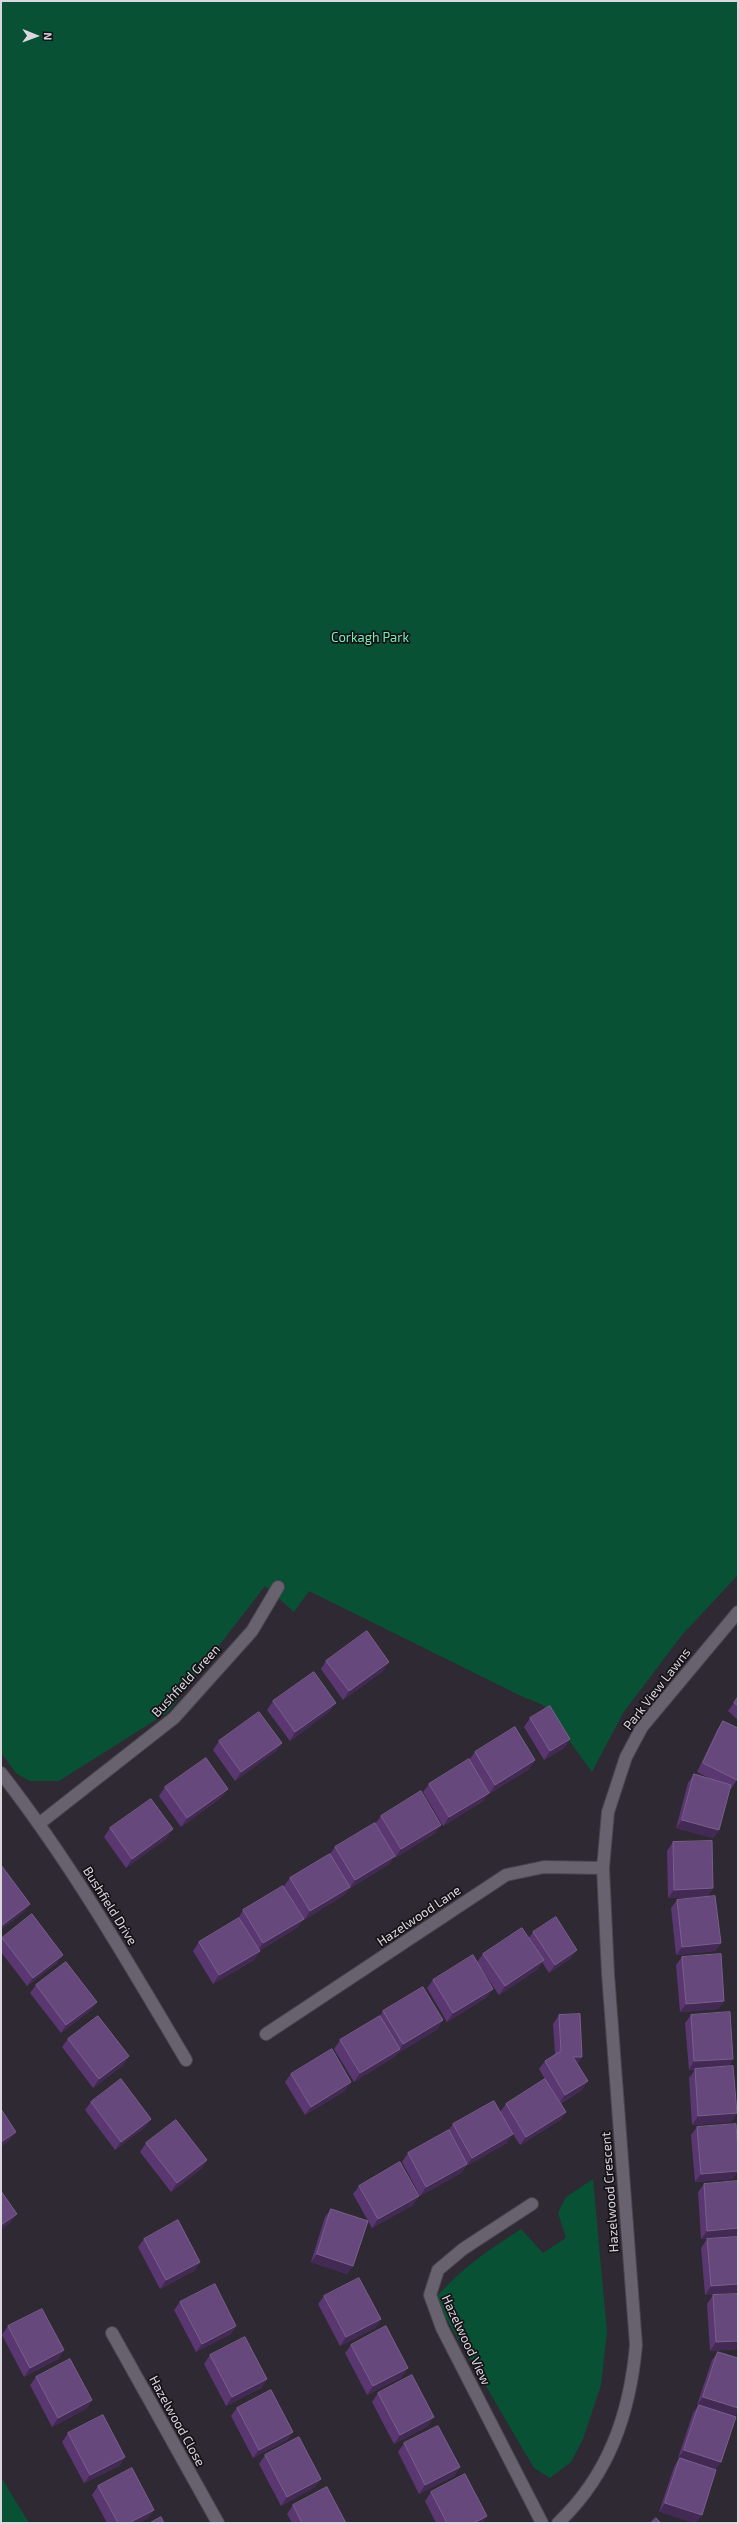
<!DOCTYPE html>
<html>
<head>
<meta charset="utf-8">
<style>
  body { margin:0 }
  #map { position:relative; width:739px; height:2524px; overflow:hidden; background:#2f2934; font-family:"Exo 2",sans-serif }
  canvas { display:block }
  .frame { position:absolute; inset:0; border:2px solid #dad7de; pointer-events:none }
  .north { position:absolute; left:16px; top:16px; width:40px; height:40px; -webkit-text-stroke:3px #161318; paint-order:stroke; rotate:91deg; font-size:11px; font-weight:700; line-height:16px; text-align:center; color:#dad7de }
  .north::after { content:''; display:block; margin:auto; width:14px; height:18px; background:#dad7de; clip-path:polygon(50% 0,100% 100%,50% 72%,0 100%) }
</style>
</head>
<body>
<div id="map">
<canvas width="739" height="2524"></canvas>
<div class="frame"></div>
<div class="north">N</div>
</div>
<script>
const context = document.querySelector('canvas').getContext('2d');
context.lineJoin = 'round';
function paint(path, color) {
  context.fillStyle = color;
  context.fill(path, 'evenodd');
}
function strokePath(path, color, width, dash) {
  context.strokeStyle = color;
  context.lineWidth = width;
  context.lineCap = dash ? 'butt' : 'round';
  context.setLineDash(dash || []);
  context.stroke(path);
}
function label(font, color, halo, rows, align = 'center') {
  context.font = font + ' "Exo 2",sans-serif';
  context.lineWidth = 3.5;
  context.setLineDash([]);
  context.textBaseline = 'middle';
  context.strokeStyle = halo;
  context.fillStyle = color;
  for (const [text, x, y, turn = 0] of rows) {
    context.save();
    context.translate(x, y);
    context.rotate((+turn || 0) * Math.PI / 180);
    context.textAlign = isNaN(turn) ? turn : align;
    if (halo) context.strokeText(text, 0, 0);
    context.fillText(text, 0, 0);
    context.restore();
  }
}
paint(new Path2D(`
  M 1,1 L 738,1 L 738,1575 L 682,1635 L 623,1713 L 592,1772 L 543,1705 L 521,1696 L 309,1591 L 294,1612 L 265,1586 L 168,1712 L 59,1781 L 30,1781 L 17,1774 L 1,1753 Z
  M 593,2179 L 607,2332 L 601,2385 L 583,2439 L 571,2462 L 550,2478 L 534,2468 L 444,2315 L 437,2296 C 462,2268 490,2249 521,2229 L 543,2253 L 566,2238 L 558,2213 L 566,2197 Z
  M 1,2477 L 29,2523 L 1,2523 Z`), '#085135');
const minor = new Path2D(`
  M 1,1773 C 71,1863 128,1962 186,2060
  M 40,1823 L 174,1718 L 252,1631 L 278,1587
  M 266,2034 L 506,1875 L 544,1867 L 603,1868
  M 532,2204 L 463,2249 L 438,2270 L 430,2295 L 442,2328 L 542,2523
  M 112,2333 L 218,2523
  M 558,2523 C 609,2475 630,2413 636,2345 L 608,1974 L 603,1868 L 608,1812 L 626,1757 L 642,1727 L 738,1612`);
strokePath(minor, '#4a454e', 14);
strokePath(minor, '#68626e', 12);
paint(new Path2D(`
  M 326,1661 L 383,1671 L 343,1700 L 321,1669 Z
  M 738,1697 L 738,1720 L 728,1711 Z
  M 273,1701 L 330,1711 L 290,1741 L 267,1710 Z
  M 530,1718 L 570,1739 L 564,1748 L 544,1760 L 524,1727 Z
  M 723,1721 L 737,1780 L 731,1789 L 730,1788 L 719,1830 L 713,1838 L 676,1828 L 688,1783 L 694,1774 L 711,1779 L 697,1772 L 717,1730 Z
  M 219,1741 L 282,1743 L 276,1751 L 235,1781 L 213,1750 Z
  M 475,1752 L 535,1760 L 529,1769 L 489,1794 L 489,1793 L 483,1801 L 443,1826 L 423,1792 L 429,1784 L 469,1760 Z
  M 165,1787 L 222,1797 L 181,1827 L 159,1796 Z
  M 381,1816 L 441,1825 L 435,1833 L 395,1858 L 395,1856 L 389,1864 L 349,1889 L 344,1895 L 304,1920 L 303,1919 L 298,1927 L 259,1951 L 254,1960 L 213,1984 L 193,1951 L 199,1942 L 238,1919 L 243,1910 L 284,1886 L 290,1878 L 330,1854 L 335,1847 L 375,1824 Z
  M 110,1828 L 167,1838 L 126,1868 L 104,1837 Z
  M 673,1842 L 713,1888 L 707,1897 L 721,1943 L 715,1951 L 676,1955 L 671,1908 L 677,1900 L 704,1897 L 668,1898 L 667,1851 Z
  M 533,1932 L 571,1958 L 549,1973 L 542,1962 L 538,1969 L 499,1995 L 478,1964 L 487,1997 L 447,2022 L 427,1988 L 433,1980 L 477,1962 L 483,1954 L 529,1938 Z
  M 2,1938 L 57,1963 L 27,1986 L 1,1952 L 1,1940 Z
  M 682,1957 L 724,2001 L 718,2009 L 680,2012 L 676,1965 Z
  M 36,1985 L 97,2002 L 91,2010 L 61,2033 L 30,1993 Z
  M 383,2011 L 438,2029 L 398,2053 L 394,2057 L 354,2082 L 334,2049 L 340,2040 L 380,2016 Z
  M 559,2015 L 582,2057 L 577,2064 L 582,2090 L 561,2103 L 566,2112 L 560,2120 L 520,2145 L 511,2131 L 507,2143 L 466,2166 L 461,2173 L 420,2196 L 402,2162 L 408,2153 L 448,2131 L 453,2124 L 500,2112 L 506,2104 L 545,2079 L 539,2069 L 545,2061 L 555,2054 L 553,2024 Z
  M 691,2015 L 733,2059 L 728,2067 L 737,2113 L 731,2122 L 692,2125 L 689,2078 L 695,2070 L 689,2070 L 685,2023 Z
  M 68,2039 L 129,2056 L 123,2065 L 93,2088 L 62,2047 Z
  M 291,2074 L 345,2091 L 305,2115 L 285,2082 Z
  M 91,2102 L 151,2119 L 145,2127 L 115,2150 L 85,2110 Z
  M 697,2127 L 733,2179 L 695,2182 L 691,2135 Z
  M 146,2143 L 207,2160 L 201,2169 L 171,2192 L 140,2152 Z
  M 738,2181 L 738,2236 L 701,2239 L 698,2192 L 704,2184 Z
  M 359,2186 L 413,2205 L 372,2228 L 353,2194 Z
  M 331,2209 L 353,2266 L 347,2274 L 311,2262 L 325,2217 Z
  M 738,2237 L 738,2292 L 705,2295 L 701,2248 L 707,2239 Z
  M 144,2239 L 200,2262 L 194,2271 L 160,2289 L 138,2247 Z
  M 713,2295 L 738,2349 L 710,2351 L 707,2304 Z
  M 324,2296 L 381,2319 L 375,2328 L 340,2346 L 318,2304 Z
  M 180,2302 L 236,2326 L 231,2334 L 196,2352 L 174,2310 Z
  M 8,2326 L 64,2350 L 58,2359 L 24,2377 L 2,2335 Z
  M 351,2345 L 402,2377 L 367,2395 L 345,2353 Z
  M 718,2352 L 738,2358 L 738,2411 L 734,2417 L 721,2462 L 715,2470 L 659,2512 L 674,2467 L 679,2458 L 678,2458 L 693,2413 L 699,2405 L 697,2405 L 712,2360 Z
  M 210,2355 L 267,2379 L 261,2388 L 226,2406 L 204,2364 Z
  M 36,2377 L 92,2400 L 86,2409 L 52,2427 L 30,2385 Z
  M 378,2393 L 428,2426 L 394,2444 L 372,2402 Z
  M 237,2408 L 293,2432 L 287,2440 L 253,2458 L 231,2416 Z
  M 68,2433 L 125,2457 L 119,2466 L 84,2483 L 62,2442 Z
  M 404,2443 L 460,2467 L 454,2476 L 419,2494 L 398,2452 Z
  M 265,2455 L 321,2479 L 315,2487 L 281,2506 L 259,2464 Z
  M 98,2486 L 154,2510 L 148,2518 L 139,2523 L 107,2523 L 92,2495 Z
  M 431,2492 L 487,2516 L 482,2523 L 436,2523 L 425,2501 Z
  M 293,2505 L 346,2523 L 292,2523 L 287,2514 Z`), '#5a3771');
paint(new Path2D(`
  M 389,1662 L 383,1671 L 343,1700 L 349,1691 Z
  M 336,1703 L 330,1711 L 290,1741 L 295,1732 Z
  M 570,1739 L 564,1748 L 544,1760 L 550,1751 Z
  M 282,1743 L 276,1751 L 235,1781 L 241,1772 Z
  M 535,1760 L 529,1769 L 489,1794 L 495,1785 Z
  M 228,1789 L 222,1797 L 181,1827 L 187,1818 Z
  M 489,1793 L 483,1801 L 443,1826 L 449,1817 Z
  M 682,1820 L 719,1830 L 713,1838 L 676,1828 Z
  M 441,1825 L 435,1833 L 395,1858 L 401,1849 Z
  M 173,1829 L 167,1838 L 126,1868 L 132,1859 Z
  M 395,1856 L 389,1864 L 349,1889 L 355,1880 Z
  M 350,1887 L 344,1895 L 304,1920 L 310,1911 Z
  M 713,1888 L 707,1897 L 668,1898 L 674,1890 Z
  M 30,1904 L 24,1912 L 1,1930 L 1,1926 Z
  M 304,1919 L 298,1927 L 257,1952 L 263,1943 Z
  M 721,1943 L 715,1951 L 676,1955 L 682,1947 Z
  M 577,1950 L 571,1958 L 549,1973 L 555,1965 Z
  M 260,1951 L 254,1960 L 213,1984 L 219,1975 Z
  M 63,1955 L 57,1963 L 27,1986 L 33,1978 Z
  M 544,1960 L 538,1969 L 499,1995 L 505,1986 Z
  M 493,1989 L 487,1997 L 447,2022 L 453,2013 Z
  M 724,2001 L 718,2009 L 680,2012 L 686,2004 Z
  M 97,2002 L 91,2010 L 61,2033 L 66,2025 Z
  M 443,2020 L 438,2029 L 398,2053 L 394,2057 L 354,2082 L 360,2073 L 400,2049 L 403,2044 Z
  M 129,2056 L 123,2065 L 93,2088 L 99,2079 Z
  M 573,2057 L 582,2057 L 576,2065 Z
  M 733,2059 L 727,2067 L 689,2070 L 694,2061 Z
  M 588,2081 L 582,2090 L 559,2103 L 565,2095 Z
  M 351,2082 L 345,2091 L 305,2115 L 311,2107 Z
  M 566,2112 L 560,2120 L 520,2145 L 526,2137 Z
  M 737,2113 L 731,2122 L 692,2125 L 698,2116 Z
  M 151,2119 L 145,2127 L 115,2150 L 121,2142 Z
  M 16,2132 L 10,2140 L 1,2147 L 1,2142 Z
  M 513,2134 L 507,2143 L 466,2166 L 472,2158 Z
  M 207,2160 L 201,2169 L 171,2192 L 177,2183 Z
  M 467,2164 L 461,2173 L 420,2196 L 426,2187 Z
  M 738,2171 L 738,2172 L 733,2179 L 695,2182 L 701,2174 Z
  M 419,2196 L 413,2205 L 372,2228 L 378,2219 Z
  M 17,2214 L 11,2222 L 1,2230 L 1,2225 Z
  M 738,2228 L 738,2236 L 701,2239 L 707,2231 Z
  M 317,2254 L 353,2266 L 347,2274 L 311,2262 Z
  M 200,2262 L 194,2271 L 160,2289 L 166,2280 Z
  M 738,2284 L 738,2292 L 705,2295 L 711,2286 Z
  M 381,2319 L 375,2328 L 340,2346 L 346,2337 Z
  M 236,2326 L 231,2334 L 196,2352 L 202,2344 Z
  M 738,2341 L 738,2349 L 710,2351 L 716,2342 Z
  M 64,2350 L 58,2359 L 24,2377 L 30,2368 Z
  M 408,2368 L 402,2377 L 367,2395 L 373,2386 Z
  M 267,2379 L 261,2388 L 226,2406 L 232,2397 Z
  M 703,2397 L 738,2408 L 738,2411 L 734,2417 L 697,2405 Z
  M 92,2400 L 86,2409 L 52,2427 L 58,2418 Z
  M 434,2417 L 428,2426 L 394,2444 L 400,2435 Z
  M 293,2432 L 287,2440 L 253,2458 L 259,2450 Z
  M 684,2450 L 721,2462 L 715,2470 L 678,2458 Z
  M 125,2457 L 119,2466 L 84,2483 L 90,2475 Z
  M 460,2467 L 454,2476 L 419,2494 L 425,2485 Z
  M 321,2479 L 315,2487 L 281,2506 L 287,2497 Z
  M 665,2503 L 702,2515 L 696,2523 L 694,2523 L 659,2512 Z
  M 154,2510 L 148,2518 L 139,2523 L 129,2523 Z
  M 487,2516 L 482,2523 L 474,2523 Z`), '#432a54');
const building = new Path2D(`
  M 367,1631 L 389,1662 L 349,1691 L 326,1661 Z
  M 314,1672 L 336,1703 L 295,1732 L 273,1701 Z
  M 738,1697 L 738,1706 L 734,1703 Z
  M 550,1706 L 570,1739 L 550,1751 L 530,1718 Z
  M 259,1712 L 282,1743 L 241,1772 L 219,1741 Z
  M 723,1721 L 738,1728 L 738,1779 L 737,1780 L 703,1763 Z
  M 515,1727 L 535,1760 L 495,1785 L 475,1752 Z
  M 206,1758 L 228,1789 L 187,1818 L 165,1787 Z
  M 469,1759 L 489,1793 L 449,1817 L 429,1784 Z
  M 694,1774 L 731,1785 L 719,1830 L 682,1820 Z
  M 421,1791 L 441,1825 L 401,1849 L 381,1816 Z
  M 151,1799 L 173,1829 L 132,1859 L 110,1828 Z
  M 375,1823 L 395,1856 L 355,1880 L 335,1847 Z
  M 712,1841 L 713,1888 L 674,1890 L 673,1842 Z
  M 330,1854 L 350,1887 L 310,1911 L 290,1878 Z
  M 1,1865 L 30,1904 L 1,1926 Z
  M 283,1886 L 304,1919 L 263,1943 L 243,1910 Z
  M 715,1896 L 721,1943 L 682,1947 L 677,1900 Z
  M 32,1914 L 63,1955 L 33,1978 L 2,1938 Z
  M 556,1917 L 577,1950 L 555,1965 L 533,1932 Z
  M 239,1918 L 260,1951 L 219,1975 L 199,1942 Z
  M 522,1928 L 544,1960 L 505,1986 L 483,1954 Z
  M 721,1954 L 724,2001 L 686,2004 L 682,1957 Z
  M 473,1955 L 493,1989 L 453,2013 L 433,1980 Z
  M 66,1962 L 97,2002 L 66,2025 L 36,1985 Z
  M 423,1987 L 443,2020 L 403,2044 L 383,2011 Z
  M 730,2012 L 733,2059 L 694,2061 L 691,2015 Z
  M 580,2014 L 582,2057 L 573,2057 L 588,2081 L 565,2095 L 545,2061 L 561,2051 L 559,2015 Z
  M 98,2016 L 129,2056 L 99,2079 L 68,2039 Z
  M 380,2016 L 400,2049 L 360,2073 L 340,2040 Z
  M 332,2049 L 351,2082 L 311,2107 L 291,2074 Z
  M 733,2066 L 737,2113 L 698,2116 L 695,2069 Z
  M 121,2079 L 151,2119 L 121,2142 L 91,2102 Z
  M 545,2079 L 566,2112 L 526,2137 L 506,2104 Z
  M 494,2101 L 513,2134 L 472,2158 L 453,2124 Z
  M 1,2109 L 16,2132 L 1,2142 Z
  M 176,2120 L 207,2160 L 177,2183 L 146,2143 Z
  M 736,2124 L 738,2152 L 738,2171 L 701,2174 L 697,2127 Z
  M 449,2130 L 467,2164 L 426,2187 L 408,2153 Z
  M 400,2162 L 419,2196 L 378,2219 L 359,2186 Z
  M 738,2181 L 738,2228 L 707,2231 L 704,2184 Z
  M 1,2191 L 17,2214 L 1,2225 Z
  M 331,2209 L 368,2221 L 353,2266 L 317,2254 Z
  M 178,2220 L 200,2262 L 166,2280 L 144,2239 Z
  M 738,2237 L 738,2284 L 711,2286 L 707,2239 Z
  M 359,2278 L 381,2319 L 346,2337 L 324,2296 Z
  M 215,2284 L 236,2326 L 202,2344 L 180,2302 Z
  M 738,2294 L 738,2341 L 716,2342 L 713,2295 Z
  M 42,2309 L 64,2350 L 30,2368 L 8,2326 Z
  M 386,2326 L 408,2368 L 373,2386 L 351,2345 Z
  M 245,2337 L 267,2379 L 232,2397 L 210,2355 Z
  M 718,2352 L 738,2358 L 738,2408 L 703,2397 Z
  M 70,2359 L 92,2400 L 58,2418 L 36,2377 Z
  M 412,2375 L 434,2417 L 400,2435 L 378,2393 Z
  M 271,2390 L 293,2432 L 259,2450 L 237,2408 Z
  M 699,2405 L 736,2417 L 721,2462 L 684,2450 Z
  M 103,2415 L 125,2457 L 90,2475 L 68,2433 Z
  M 438,2426 L 460,2467 L 425,2485 L 404,2443 Z
  M 299,2437 L 321,2479 L 287,2497 L 265,2455 Z
  M 680,2458 L 716,2470 L 702,2515 L 665,2503 Z
  M 132,2468 L 154,2510 L 129,2523 L 118,2523 L 98,2486 Z
  M 465,2474 L 487,2516 L 474,2523 L 447,2523 L 431,2492 Z
  M 327,2487 L 346,2523 L 302,2523 L 293,2505 Z
  M 161,2517 L 164,2523 L 150,2523 Z
  M 656,2518 L 661,2523 L 651,2523 Z`);
paint(building, '#67487d');
strokePath(building, '#795f8c', 1);
label('13px', '#75edb3', '#161318', [
  ["Corkagh Park",370,638]
]);
label('13px', '#dad7de', '#161318', [
  ["Bushfield Green",186,1681,-47],
  ["Park View Lawns",657,1689,-52],
  ["Bushfield Drive",110,1906,58],
  ["Hazelwood Lane",419,1916,-34],
  ["Hazelwood Crescent",610,2192,-94],
  ["Hazelwood View",466,2340,65],
  ["Hazelwood Close",177,2421,61]
]);
</script>
</body>
</html>
